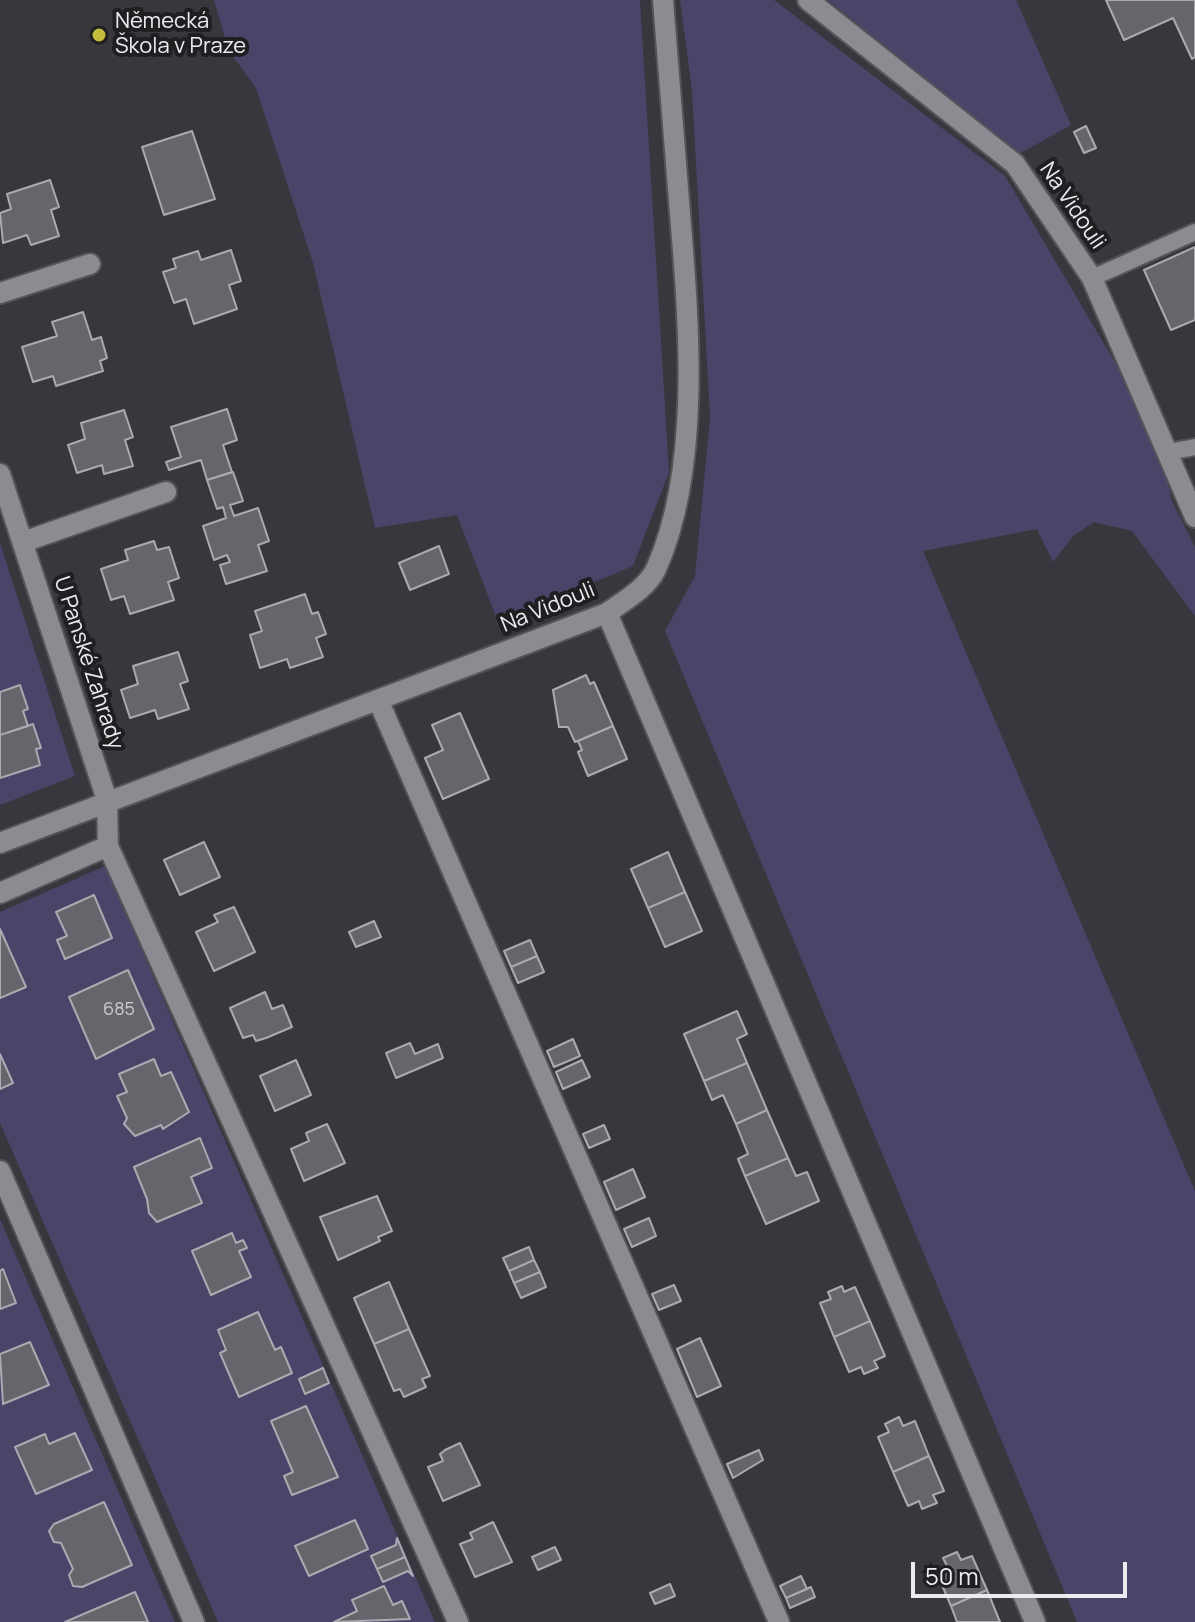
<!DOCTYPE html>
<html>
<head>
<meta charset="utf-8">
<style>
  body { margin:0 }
  #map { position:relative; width:1195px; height:1622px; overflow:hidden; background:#37373d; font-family:Manrope,sans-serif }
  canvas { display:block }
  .scale { position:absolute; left:911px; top:1562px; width:216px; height:36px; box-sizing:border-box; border:4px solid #ececf0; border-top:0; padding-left:10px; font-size:24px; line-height:28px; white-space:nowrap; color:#ececf0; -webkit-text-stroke:6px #1f1f21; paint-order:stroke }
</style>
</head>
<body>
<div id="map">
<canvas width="1195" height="1622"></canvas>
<div class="scale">50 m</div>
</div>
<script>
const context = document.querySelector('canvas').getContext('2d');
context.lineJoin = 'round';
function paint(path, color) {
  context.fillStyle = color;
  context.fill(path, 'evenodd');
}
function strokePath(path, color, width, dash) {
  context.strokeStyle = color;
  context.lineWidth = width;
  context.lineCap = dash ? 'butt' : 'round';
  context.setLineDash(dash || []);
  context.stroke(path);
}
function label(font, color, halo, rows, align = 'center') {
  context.font = font + ' Manrope,sans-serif';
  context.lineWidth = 8;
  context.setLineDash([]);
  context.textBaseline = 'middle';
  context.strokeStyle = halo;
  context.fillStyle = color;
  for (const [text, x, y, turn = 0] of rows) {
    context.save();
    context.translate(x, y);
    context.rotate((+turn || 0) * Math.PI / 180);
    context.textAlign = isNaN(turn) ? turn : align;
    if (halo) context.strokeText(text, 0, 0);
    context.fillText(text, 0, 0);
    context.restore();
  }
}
paint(new Path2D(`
  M 214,0 L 640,0 L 669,472 L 633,566 L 498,622 L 457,515 L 375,528 L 313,263 L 256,88 L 229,51 Z
  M 680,0 L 774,0 L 1005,176 L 1168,452 L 1171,499 L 1195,547 L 1195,616 L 1132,531 L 1094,522 L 1073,536 L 1053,562 L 1037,529 L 923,551 L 1195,1191 L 1195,1622 L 1077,1622 L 665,631 L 695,576 L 710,417 L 692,91 Z
  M 828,0 L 1016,0 L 1071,125 L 1019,154 Z
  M 0,543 L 75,776 L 0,805 L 0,778 L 40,765 L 36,749 L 41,748 L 33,724 L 28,726 L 23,711 L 28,709 L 21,686 L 0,692 Z
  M 105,866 L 435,1622 L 218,1622 L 0,1123 L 0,1089 L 13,1083 L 0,1054 L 0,912 Z
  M 0,1219 L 175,1622 L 0,1622 L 0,1309 L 16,1302 L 4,1270 L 0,1271 Z`), '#484569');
const building = new Path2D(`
  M 1106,0 L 1195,0 L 1195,57 L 1192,59 L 1173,18 L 1124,40 Z
  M 1086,126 L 1096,148 L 1084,153 L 1074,132 Z
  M 192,131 L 215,199 L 164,215 L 142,147 Z
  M 50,180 L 59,207 L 51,210 L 59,236 L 31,245 L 27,235 L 3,243 L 0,213 L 11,209 L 7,194 Z
  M 1195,247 L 1195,320 L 1171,330 L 1144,270 Z
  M 231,250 L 241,281 L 229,285 L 237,309 L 194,324 L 186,299 L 174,303 L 163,272 L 176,268 L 173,259 L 198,251 L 201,260 Z
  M 83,312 L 92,340 L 101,337 L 107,358 L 100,361 L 103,371 L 56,386 L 53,376 L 33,382 L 22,347 L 57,336 L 52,322 Z
  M 227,409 L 237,440 L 223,445 L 232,472 L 207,480 L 201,460 L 169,470 L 166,462 L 181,457 L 171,427 Z
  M 124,410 L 133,437 L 125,440 L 133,466 L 104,474 L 102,465 L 77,473 L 68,445 L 85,439 L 81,423 Z
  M 233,472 L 243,501 L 230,505 L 234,516 L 258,508 L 269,541 L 258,545 L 267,571 L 226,584 L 220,565 L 230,562 L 227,555 L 214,560 L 203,526 L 226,518 L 223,507 L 217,509 L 207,480 Z
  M 154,541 L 157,550 L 169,547 L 179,578 L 168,582 L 174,600 L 130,614 L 124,596 L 111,600 L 101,569 L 128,560 L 125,550 Z
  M 439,546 L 449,574 L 410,590 L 399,563 Z
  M 305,594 L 312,614 L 318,612 L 326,634 L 316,638 L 323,657 L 290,668 L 287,659 L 260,668 L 250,635 L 262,631 L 255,611 Z
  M 178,652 L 188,681 L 180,684 L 189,709 L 158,719 L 155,710 L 130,718 L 121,690 L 138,684 L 133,666 Z
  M 586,675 L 590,684 L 594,682 L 613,726 L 575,742 L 568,727 L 559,727 L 553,690 Z
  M 20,685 L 28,709 L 23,711 L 28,726 L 0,735 L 0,692 Z
  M 460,713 L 489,779 L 443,799 L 425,758 L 443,750 L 432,725 Z
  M 33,724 L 41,748 L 36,749 L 40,765 L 0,778 L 0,735 Z
  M 613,726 L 627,759 L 588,776 L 578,752 L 582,750 L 578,741 Z
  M 204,842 L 220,877 L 180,895 L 164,860 Z
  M 668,852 L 685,892 L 648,908 L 631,869 Z
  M 685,892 L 702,931 L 665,947 L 648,908 Z
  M 94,895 L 112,938 L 65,959 L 57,940 L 67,936 L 56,912 Z
  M 234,907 L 255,952 L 214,971 L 196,932 L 218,922 L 214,915 Z
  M 374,921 L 381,937 L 356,947 L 349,932 Z
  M 0,929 L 26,987 L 0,998 Z
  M 530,940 L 537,956 L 511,967 L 504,951 Z
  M 537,956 L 544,972 L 518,983 L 511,967 Z
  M 128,970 L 154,1029 L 96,1059 L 69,997 Z
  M 265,992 L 272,1009 L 283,1005 L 292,1027 L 266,1038 L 256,1041 L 253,1035 L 243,1038 L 230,1008 Z
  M 737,1011 L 747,1034 L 737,1039 L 747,1063 L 704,1081 L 684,1034 Z
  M 573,1039 L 580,1056 L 554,1067 L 547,1051 Z
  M 410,1043 L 415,1054 L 438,1044 L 443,1058 L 396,1078 L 386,1053 Z
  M 0,1054 L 13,1083 L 0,1089 Z
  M 154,1059 L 161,1076 L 171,1072 L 189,1112 L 163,1129 L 161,1125 L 135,1136 L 124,1124 L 127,1118 L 117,1096 L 127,1092 L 119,1074 Z
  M 296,1060 L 311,1095 L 275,1111 L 260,1076 Z
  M 582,1060 L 590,1077 L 563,1089 L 556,1072 Z
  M 747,1063 L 767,1110 L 736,1124 L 723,1095 L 712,1100 L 704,1081 Z
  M 767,1110 L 788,1158 L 745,1176 L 738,1159 L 748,1154 L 736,1124 Z
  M 327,1124 L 345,1163 L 304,1181 L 291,1149 L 309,1141 L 306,1133 Z
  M 604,1125 L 610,1139 L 589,1148 L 583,1134 Z
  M 200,1138 L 212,1168 L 191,1177 L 202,1203 L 157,1222 L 149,1213 L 147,1199 L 134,1167 Z
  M 788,1158 L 796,1176 L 807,1172 L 819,1201 L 766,1224 L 745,1176 Z
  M 633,1169 L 645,1197 L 616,1210 L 604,1182 Z
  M 377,1196 L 392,1231 L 378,1237 L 380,1241 L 338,1260 L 320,1217 Z
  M 649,1218 L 656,1236 L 632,1247 L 624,1229 Z
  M 232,1233 L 236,1243 L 243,1240 L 247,1248 L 239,1251 L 251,1277 L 211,1295 L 192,1251 Z
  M 529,1247 L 534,1260 L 509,1271 L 503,1258 Z
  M 534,1260 L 540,1272 L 514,1283 L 509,1271 Z
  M 3,1269 L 16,1303 L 0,1309 L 0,1271 Z
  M 540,1272 L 546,1287 L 521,1298 L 514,1283 Z
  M 389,1282 L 409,1329 L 374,1344 L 354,1298 Z
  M 674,1285 L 681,1301 L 659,1310 L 652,1294 Z
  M 842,1286 L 844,1292 L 855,1287 L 870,1321 L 834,1337 L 820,1303 L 831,1299 L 828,1292 Z
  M 258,1312 L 275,1350 L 281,1347 L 292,1373 L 239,1397 L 220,1353 L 226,1350 L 218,1330 Z
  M 870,1321 L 885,1356 L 874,1361 L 878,1368 L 864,1374 L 861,1367 L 849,1372 L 834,1337 Z
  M 409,1329 L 430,1376 L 422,1379 L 426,1387 L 404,1397 L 400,1389 L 394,1391 L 374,1344 Z
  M 700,1338 L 721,1386 L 697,1397 L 677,1349 Z
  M 30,1342 L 49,1385 L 3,1404 L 0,1354 Z
  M 323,1368 L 329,1383 L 305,1394 L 299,1379 Z
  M 306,1406 L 338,1477 L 292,1495 L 284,1476 L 293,1472 L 271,1421 Z
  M 899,1417 L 903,1426 L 915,1421 L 929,1456 L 893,1472 L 878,1437 L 889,1432 L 885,1424 Z
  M 75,1433 L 92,1470 L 36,1494 L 15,1447 L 45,1434 L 49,1444 Z
  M 460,1443 L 480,1485 L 443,1501 L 428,1467 L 443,1461 L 440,1454 L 445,1450 Z
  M 759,1450 L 763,1460 L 733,1478 L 727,1464 Z
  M 929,1456 L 944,1491 L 933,1495 L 937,1503 L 922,1509 L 919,1501 L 908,1506 L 893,1472 Z
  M 104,1502 L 132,1565 L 82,1587 L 73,1586 L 69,1575 L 73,1569 L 61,1543 L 54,1542 L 49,1531 L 54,1524 Z
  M 355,1520 L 368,1549 L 309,1576 L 295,1546 Z
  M 493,1522 L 512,1562 L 475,1577 L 460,1544 L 473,1539 L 470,1533 Z
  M 397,1538 L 405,1557 L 377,1569 L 371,1556 L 396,1545 Z
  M 555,1547 L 561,1560 L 538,1570 L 532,1557 Z
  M 957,1552 L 961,1560 L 972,1556 L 987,1590 L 951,1606 L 936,1571 L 947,1566 L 943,1558 Z
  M 405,1557 L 413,1576 L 408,1571 L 383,1582 L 377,1569 Z
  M 801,1576 L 807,1589 L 786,1598 L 780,1586 Z
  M 670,1584 L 675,1596 L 655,1604 L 650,1593 Z
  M 384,1586 L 393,1605 L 402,1601 L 410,1619 L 334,1622 L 357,1611 L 352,1600 Z
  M 811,1587 L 815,1597 L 790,1608 L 786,1598 Z
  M 987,1590 L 1000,1622 L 957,1622 L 951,1606 Z
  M 135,1592 L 148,1622 L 65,1622 Z`);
paint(building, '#66656c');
strokePath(building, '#aaaab1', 2);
const service = new Path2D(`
  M 1092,278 L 1195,232
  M 1168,452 L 1195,447`);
const minor = new Path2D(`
  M 808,0 L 1015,164 L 1092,278 L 1195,517
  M 0,293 L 90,264
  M 0,474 L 107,800 L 108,846 L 458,1622
  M 23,542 L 166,492
  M 607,613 L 1035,1622
  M 379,702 L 779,1622
  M 0,843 L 607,613 C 624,601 647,588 656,569 C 703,464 688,312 679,201 C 674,134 668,67 663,0
  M 0,893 L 108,846
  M 0,1171 L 194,1622`);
strokePath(service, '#545459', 20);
strokePath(minor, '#545459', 24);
strokePath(service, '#8b8b92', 16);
strokePath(minor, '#8b8b92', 20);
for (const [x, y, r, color] of [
  [99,35,8,"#c3bd3e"]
]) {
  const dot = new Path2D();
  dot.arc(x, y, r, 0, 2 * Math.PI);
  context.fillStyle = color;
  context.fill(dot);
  strokePath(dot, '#1f1f21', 3);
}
label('18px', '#cacacf', null, [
  ["685",119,1010]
]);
label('22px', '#ececf0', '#1f1f21', [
  ["Německá",115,22],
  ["Škola v Praze",115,47]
], 'left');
label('22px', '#ececf0', '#1f1f21', [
  ["Na Vidouli",1072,206,56],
  ["Na Vidouli",548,608,-22],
  ["U Panské Zahrady",88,663,72]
]);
</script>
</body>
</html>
